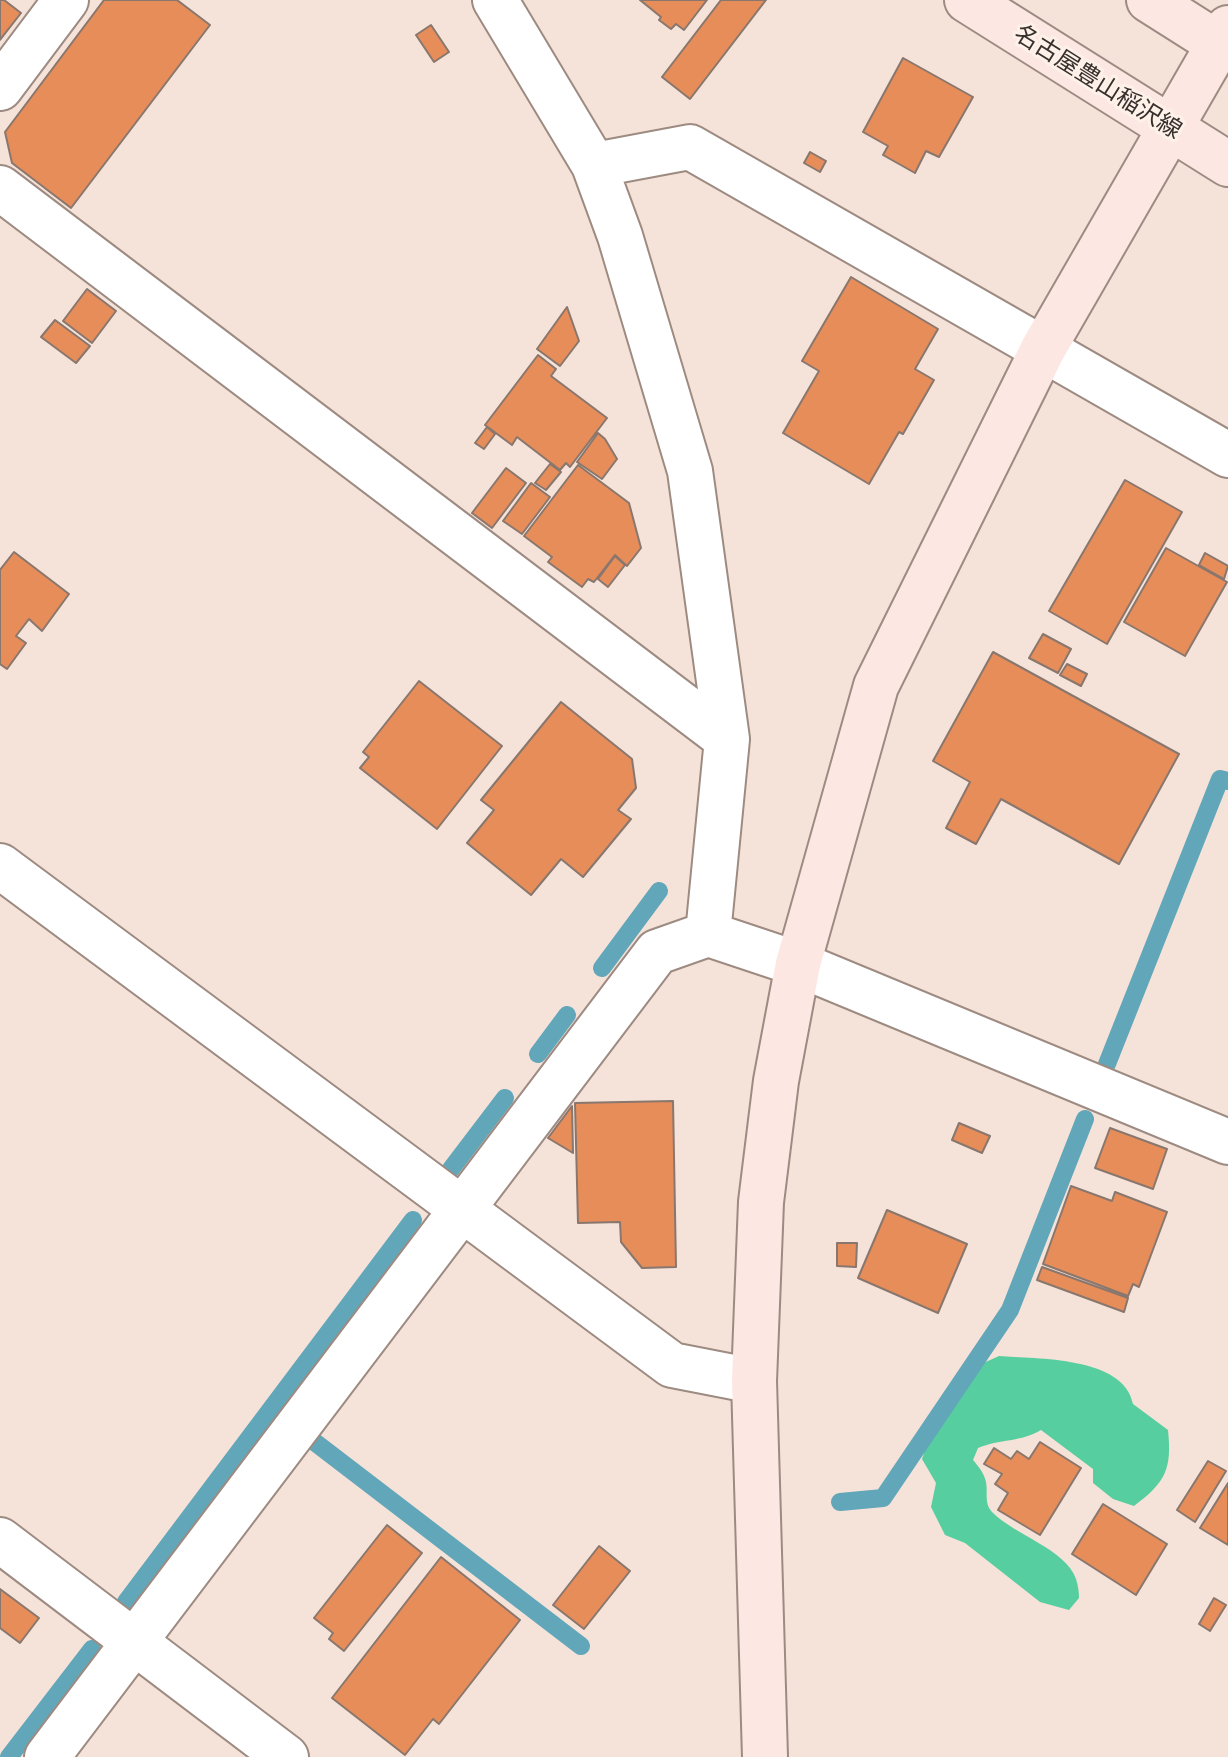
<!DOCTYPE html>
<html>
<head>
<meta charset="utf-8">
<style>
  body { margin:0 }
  canvas { display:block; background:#f5e2d8 }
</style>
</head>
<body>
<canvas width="1228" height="1757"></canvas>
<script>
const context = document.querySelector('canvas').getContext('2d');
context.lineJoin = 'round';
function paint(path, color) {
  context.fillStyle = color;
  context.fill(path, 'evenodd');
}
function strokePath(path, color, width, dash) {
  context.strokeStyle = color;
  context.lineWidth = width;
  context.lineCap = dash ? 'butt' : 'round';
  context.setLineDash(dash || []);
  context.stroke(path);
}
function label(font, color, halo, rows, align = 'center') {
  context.font = font + ' "Asap Condensed","Noto Sans JP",sans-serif';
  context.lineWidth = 6;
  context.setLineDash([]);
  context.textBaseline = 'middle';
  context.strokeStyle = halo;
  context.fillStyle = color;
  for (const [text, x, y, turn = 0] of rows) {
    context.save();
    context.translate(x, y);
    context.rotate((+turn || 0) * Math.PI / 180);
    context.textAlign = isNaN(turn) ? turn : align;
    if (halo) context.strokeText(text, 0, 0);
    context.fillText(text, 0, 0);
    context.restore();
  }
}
paint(new Path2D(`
  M 999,1356 C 1036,1359 1124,1356 1133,1404 L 1168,1430 C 1172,1469 1166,1482 1134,1506 L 1113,1499 L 1093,1483 L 1093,1469 L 1041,1430 C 1022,1442 999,1439 978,1448 L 973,1460 C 979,1467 984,1473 986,1482 C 988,1493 984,1504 992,1512 C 1013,1534 1067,1550 1076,1579 C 1078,1585 1079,1592 1079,1598 L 1069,1610 L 1040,1602 L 965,1543 L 945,1535 L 931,1507 L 936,1483 L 922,1459 L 925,1450 L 979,1365 Z`), '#57ce9f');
strokePath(new Path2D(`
  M 602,968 L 659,891
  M 538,1054 L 567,1015
  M 1107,1064 L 1220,779 L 1228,781
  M 451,1169 L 505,1098
  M 312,1440 L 581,1646
  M 840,1502 L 883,1498 L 1010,1310 L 1085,1119
  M 126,1602 L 413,1220
  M 9,1757 L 92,1649`), '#61a7b9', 18);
const building = new Path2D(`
  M 0,0 L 4,0 L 21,13 L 0,40 Z
  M 104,0 L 177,0 L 210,25 L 71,208 L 12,163 L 5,132 Z
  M 640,0 L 707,0 L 684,30 L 676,24 L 671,29 L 659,20 L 661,17 Z
  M 721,0 L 766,0 L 690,99 L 662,77 Z
  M 431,25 L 449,52 L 434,62 L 416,35 Z
  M 903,58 L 973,97 L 939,157 L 926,151 L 915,173 L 883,155 L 888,146 L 863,132 Z
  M 810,152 L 826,161 L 820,172 L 804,163 Z
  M 851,277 L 938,329 L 915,369 L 934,380 L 903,434 L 899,432 L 869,484 L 783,433 L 819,371 L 802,361 Z
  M 87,289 L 116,311 L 92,343 L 63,321 Z
  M 567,307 L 579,341 L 560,366 L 537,349 Z
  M 55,320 L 90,346 L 76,363 L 41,337 Z
  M 538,355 L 556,369 L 551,376 L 607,418 L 570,467 L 566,463 L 560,470 L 517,437 L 512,445 L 485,425 Z
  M 487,427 L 495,434 L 484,449 L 475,443 Z
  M 598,433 L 605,439 L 617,459 L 602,479 L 577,462 Z
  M 550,464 L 561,472 L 546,490 L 535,483 Z
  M 578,465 L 629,503 L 641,548 L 627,566 L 615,555 L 594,582 L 588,579 L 582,587 L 548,562 L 552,557 L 524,536 Z
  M 506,468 L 526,483 L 492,528 L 472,513 Z
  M 1125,480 L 1182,512 L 1107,644 L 1049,611 Z
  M 531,483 L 550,497 L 522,534 L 503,521 Z
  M 1166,548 L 1227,582 L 1185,656 L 1124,622 Z
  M 14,552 L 69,594 L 42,631 L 29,619 L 16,636 L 26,643 L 7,669 L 0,664 L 0,570 Z
  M 1205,553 L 1228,566 L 1224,579 L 1199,565 Z
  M 615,556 L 625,565 L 608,587 L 598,579 Z
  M 1043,634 L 1071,649 L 1058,673 L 1029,658 Z
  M 993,652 L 1179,754 L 1119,864 L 1001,799 L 976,844 L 946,828 L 970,782 L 933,761 Z
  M 1067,664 L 1087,674 L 1081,686 L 1060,675 Z
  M 419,681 L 502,746 L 437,829 L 360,768 L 369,757 L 363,752 Z
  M 561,702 L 632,759 L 636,788 L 618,810 L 631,819 L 583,877 L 561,859 L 531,895 L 467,843 L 494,810 L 481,800 Z
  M 673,1101 L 676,1267 L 642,1268 L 621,1242 L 620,1222 L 578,1223 L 575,1103 Z
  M 572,1106 L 573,1153 L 548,1138 Z
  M 959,1123 L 990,1136 L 982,1153 L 952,1140 Z
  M 1110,1128 L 1167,1149 L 1153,1189 L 1095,1168 Z
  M 1071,1186 L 1112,1201 L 1115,1192 L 1167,1212 L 1139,1287 L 1133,1284 L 1128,1296 L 1043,1264 Z
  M 887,1210 L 967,1244 L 938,1313 L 858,1278 Z
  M 837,1243 L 857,1243 L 856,1267 L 837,1266 Z
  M 1042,1267 L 1128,1298 L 1124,1312 L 1037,1280 Z
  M 1040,1442 L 1081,1468 L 1040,1535 L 998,1510 L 1008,1493 L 995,1484 L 1002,1474 L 984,1464 L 994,1448 L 1011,1459 L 1017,1451 L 1029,1459 Z
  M 1208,1461 L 1226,1471 L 1195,1522 L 1177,1510 Z
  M 1228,1483 L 1228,1545 L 1200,1528 Z
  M 1103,1504 L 1167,1544 L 1136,1595 L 1072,1554 Z
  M 387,1525 L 422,1553 L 344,1651 L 329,1639 L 333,1633 L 314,1618 Z
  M 599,1546 L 630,1571 L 584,1629 L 553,1605 Z
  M 441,1557 L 520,1620 L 439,1724 L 433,1719 L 405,1755 L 332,1698 Z
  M 0,1589 L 39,1618 L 20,1643 L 0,1628 Z
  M 1214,1598 L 1226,1605 L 1210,1631 L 1199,1624 Z`);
paint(building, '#e78d5a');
strokePath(building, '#89776e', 2);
const street = new Path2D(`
  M 495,0 L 594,165 L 620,236 L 690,471 L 727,739 L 708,934 L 798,964 L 1228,1142
  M 0,88 L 66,0
  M 594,165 L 690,147 L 1228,455
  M 0,188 L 727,739
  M 0,866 L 672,1365 L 754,1381
  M 0,1540 L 286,1757
  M 47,1757 L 657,952 L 708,934`);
const secondary = new Path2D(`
  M 967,0 L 1228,164
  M 1149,0 L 1228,50
  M 765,1757 L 754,1381 L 761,1202 L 776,1081 L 798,964 L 876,686 L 1043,349 L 1228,28`);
strokePath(street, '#9d8b82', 48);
strokePath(secondary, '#9d8b82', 48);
strokePath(street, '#fff', 44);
strokePath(secondary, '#fde7e2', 44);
label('24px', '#38302c', '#fdf1ea', [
  ["名古屋豊山稲沢線",1098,82,32]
]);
</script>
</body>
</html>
